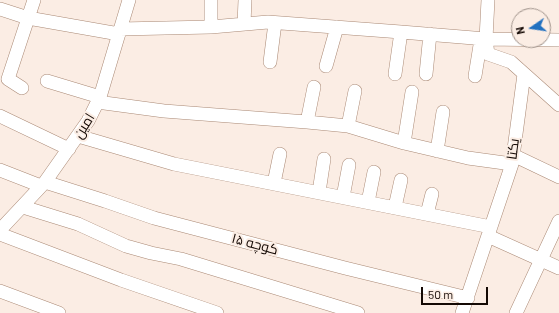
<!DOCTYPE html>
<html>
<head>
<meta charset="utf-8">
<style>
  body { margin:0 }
  #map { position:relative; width:559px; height:313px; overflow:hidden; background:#fbede4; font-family:Barlow,sans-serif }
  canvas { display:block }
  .north { position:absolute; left:511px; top:8px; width:40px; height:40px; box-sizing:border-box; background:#fbede4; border:1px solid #9f928a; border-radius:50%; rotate:257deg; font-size:11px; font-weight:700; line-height:16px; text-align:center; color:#140904 }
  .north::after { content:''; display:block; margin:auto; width:14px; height:18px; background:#2271c0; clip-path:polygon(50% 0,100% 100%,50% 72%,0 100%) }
  .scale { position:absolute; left:421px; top:287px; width:67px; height:18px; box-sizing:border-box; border:2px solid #140904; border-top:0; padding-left:5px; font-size:12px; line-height:14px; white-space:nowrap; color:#140904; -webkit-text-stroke:3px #fbede4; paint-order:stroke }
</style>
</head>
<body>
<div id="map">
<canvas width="559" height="313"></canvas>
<div class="north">N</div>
<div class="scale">50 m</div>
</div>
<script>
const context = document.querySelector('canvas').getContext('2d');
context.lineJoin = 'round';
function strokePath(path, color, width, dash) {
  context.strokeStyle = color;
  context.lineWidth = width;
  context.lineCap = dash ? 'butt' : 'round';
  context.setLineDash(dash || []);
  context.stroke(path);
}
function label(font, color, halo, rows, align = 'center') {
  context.font = font + ' Barlow,Cairo,sans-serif';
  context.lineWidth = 4;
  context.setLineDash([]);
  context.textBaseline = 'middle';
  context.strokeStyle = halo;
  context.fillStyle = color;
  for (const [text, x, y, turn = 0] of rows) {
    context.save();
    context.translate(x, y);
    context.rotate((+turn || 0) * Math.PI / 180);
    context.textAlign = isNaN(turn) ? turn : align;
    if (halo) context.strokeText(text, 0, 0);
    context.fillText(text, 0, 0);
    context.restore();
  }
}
const minor = new Path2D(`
  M 488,0 L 486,39 L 488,54 L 511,62 L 559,105
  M 0,9 L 28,18 L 119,34
  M 244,24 L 245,0
  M 211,27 L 211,0
  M 120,29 L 211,27 L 268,22 L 401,32 L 486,39 L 559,40
  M 270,62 L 275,23
  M 326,66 L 337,27
  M 395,74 L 401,32
  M 426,74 L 430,34
  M 475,76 L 481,39
  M 47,81 L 100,97
  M 22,88 L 8,79 L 34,0
  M 97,102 L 164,111 L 307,122 L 348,126 L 404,143 L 468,158 L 512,164
  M 0,116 L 69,149
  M 307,122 L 314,87
  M 348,126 L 355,91
  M 78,136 L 174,164 L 491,227
  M 404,143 L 412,92
  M 437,151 L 443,112
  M 513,155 L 559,177
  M 0,170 L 41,186
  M 45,182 L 105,201 L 154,218 L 345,268 L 468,298
  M 274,183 L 280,154
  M 319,192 L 324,159
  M 343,197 L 349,165
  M 368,202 L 374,172
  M 23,207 L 78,224 L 126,246 L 151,253 L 181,259 L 358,313
  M 395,207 L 401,180
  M 427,214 L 432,194
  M 0,230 L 45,182 L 88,121 L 100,97 L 129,0
  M 0,234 L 121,280 L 217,313
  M 488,236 L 559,268
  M 0,291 L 59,313
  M 462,313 L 512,164 L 524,74
  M 516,313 L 559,221`);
strokePath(minor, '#aa8975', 14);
strokePath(minor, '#fff', 13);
label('14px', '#140904', '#fbede4', [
  ["امین",84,126,-58],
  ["یکتا",513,149,-82],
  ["کوچه ۱۵",255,244,15]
]);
</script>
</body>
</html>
